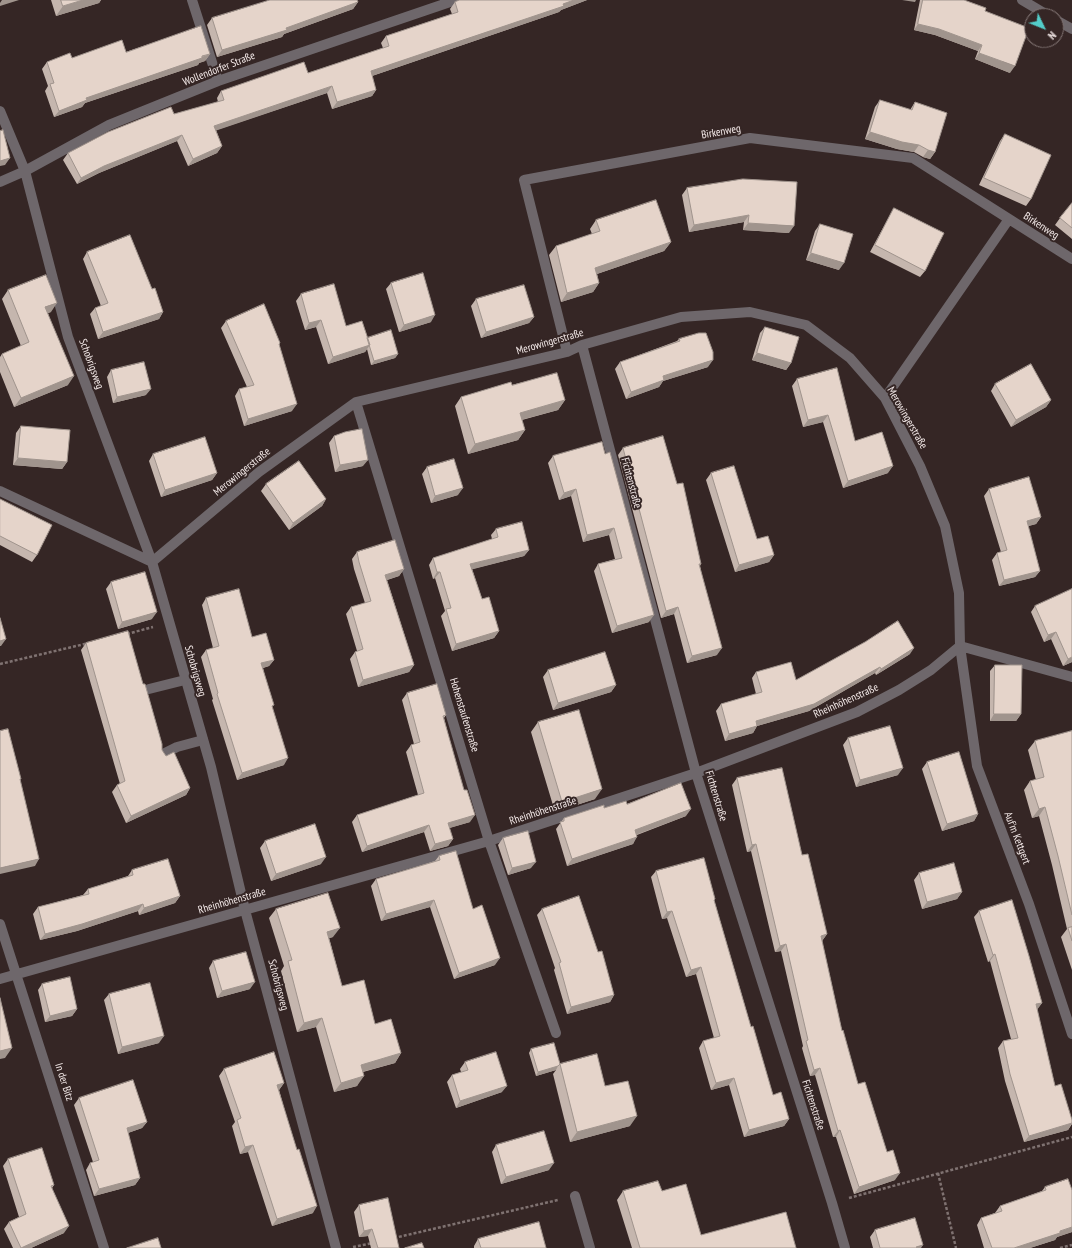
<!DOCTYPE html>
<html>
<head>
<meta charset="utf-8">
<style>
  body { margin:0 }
  #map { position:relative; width:1072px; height:1248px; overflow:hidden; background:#352625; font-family:"PT Sans Narrow",sans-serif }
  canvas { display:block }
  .north { position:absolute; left:1024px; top:8px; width:40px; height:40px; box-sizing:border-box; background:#352625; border:1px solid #817473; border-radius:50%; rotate:133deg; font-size:11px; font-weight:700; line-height:16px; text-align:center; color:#f4eae9 }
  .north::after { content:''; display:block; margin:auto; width:14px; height:18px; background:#53cdc9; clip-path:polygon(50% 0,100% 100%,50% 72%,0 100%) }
</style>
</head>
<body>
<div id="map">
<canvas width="1072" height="1248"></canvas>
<div class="north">N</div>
</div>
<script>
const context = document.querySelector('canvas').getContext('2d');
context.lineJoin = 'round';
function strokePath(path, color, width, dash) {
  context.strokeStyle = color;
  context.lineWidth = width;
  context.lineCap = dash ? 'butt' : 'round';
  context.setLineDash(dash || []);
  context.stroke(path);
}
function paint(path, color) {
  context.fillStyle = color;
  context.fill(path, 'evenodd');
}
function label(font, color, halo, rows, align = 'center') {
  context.font = font + ' "PT Sans Narrow",sans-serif';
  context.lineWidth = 4;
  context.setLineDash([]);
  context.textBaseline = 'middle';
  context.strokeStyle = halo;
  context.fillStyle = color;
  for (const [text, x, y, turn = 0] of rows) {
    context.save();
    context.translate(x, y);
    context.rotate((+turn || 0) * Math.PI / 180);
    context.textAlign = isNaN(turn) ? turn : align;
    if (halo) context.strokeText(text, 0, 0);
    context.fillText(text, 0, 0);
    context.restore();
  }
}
strokePath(new Path2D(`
  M 127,634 L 153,627
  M 0,664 L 89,643
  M 938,1173 L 956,1248
  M 849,1198 L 1072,1137
  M 394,1238 L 558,1200
  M 353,1247 L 373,1243
  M 1060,1248 L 1072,1245`), '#7f7271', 2.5, [3, 2]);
strokePath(new Path2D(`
  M 149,689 L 185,680
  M 163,754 L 177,747 L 203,740`), '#6e676b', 10);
strokePath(new Path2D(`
  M 192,0 L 218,81
  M 1022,0 L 1049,16
  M 1056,20 L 1072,29
  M 0,111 L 25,171 L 68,337 L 152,562 L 211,767 L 245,910 L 336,1248
  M 0,182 L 25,171 L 109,125 L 218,81 L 456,0
  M 582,345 L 696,773 L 832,1203 L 845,1248
  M 567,352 L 524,180 L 750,138 L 913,158 L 1072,259
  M 885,398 L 1009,219
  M 356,402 L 489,841 L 556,1033
  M 0,491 L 152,562 L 259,472 L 356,402 L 567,352 L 582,345 L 681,317 L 750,312 L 806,325 L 850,358 L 885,398 L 920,466 L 945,526 L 959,593 L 960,646 L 977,766 L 1029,904 L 1072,1034
  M 0,924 L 104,1248
  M 0,979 L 489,841 L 696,773 L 857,712 L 899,690 L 931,670 L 960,646 L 1072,677
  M 575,1196 L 590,1248`), '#6e676b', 10);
paint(new Path2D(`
  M 51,0 L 101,0 L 99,3 L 56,16 Z
  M 460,0 L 587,0 L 561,10 L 559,12 L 372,76 L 376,90 L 372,96 L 332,109 L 327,93 L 216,130 L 222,146 L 217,153 L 188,166 L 177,141 L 99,173 L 77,184 L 63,160 L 68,153 L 174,114 L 218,102 L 217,98 L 221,91 L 308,73 L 383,48 L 381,43 L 386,36 L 452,14 L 450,9 L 455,2 Z
  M 920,0 L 964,0 L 1010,73 L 975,59 L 978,51 L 935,35 L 914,30 Z
  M 358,2 L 353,9 L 284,34 L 282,37 L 217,57 L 207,25 L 212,18 Z
  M 126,52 L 210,54 L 205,61 L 199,63 L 198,65 L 85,103 L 82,107 L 54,117 L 45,91 L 48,86 L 42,69 L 47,62 L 72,58 Z
  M 880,100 L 910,110 L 915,102 L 935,152 L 930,159 L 923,157 L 914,152 L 897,149 L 865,139 L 875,107 Z
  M 1005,134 L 1031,199 L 1026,206 L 979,185 L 1000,141 Z
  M 687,188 L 789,233 L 743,230 L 744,222 L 689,232 L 682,195 Z
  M 1072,203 L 1072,239 L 1055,225 L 1060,218 Z
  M 894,208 L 925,271 L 920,277 L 870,252 L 890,215 Z
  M 596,220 L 671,242 L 664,251 L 597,274 L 599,283 L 593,292 L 561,302 L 549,255 L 556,246 L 592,234 L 590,229 Z
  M 820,224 L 839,270 L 806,260 L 815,231 Z
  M 87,252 L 152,289 L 163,312 L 159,319 L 98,339 L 90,314 L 95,308 L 101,306 L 83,259 Z
  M 391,283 L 431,322 L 399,332 L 386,289 Z
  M 8,290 L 51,312 L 48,313 L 68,385 L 14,407 L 0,372 L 0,357 L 2,354 L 21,346 L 2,299 Z
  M 301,294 L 346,326 L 398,354 L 395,358 L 371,365 L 367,349 L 365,352 L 328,364 L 316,327 L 305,330 L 296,301 Z
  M 476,299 L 534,317 L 529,323 L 481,338 L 471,306 Z
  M 226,321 L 280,343 L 279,345 L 292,411 L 244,426 L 235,396 L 239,389 L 247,387 L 221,328 Z
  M 765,327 L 791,363 L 786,370 L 752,360 L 760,333 Z
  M 679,339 L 708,367 L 663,381 L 659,387 L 626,399 L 615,369 L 620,362 L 677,341 Z
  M 111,370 L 146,395 L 113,403 L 107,377 Z
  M 797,379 L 855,441 L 888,473 L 843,488 L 823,422 L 803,427 L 792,386 Z
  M 995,384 L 1051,400 L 1046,407 L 1011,427 L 991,391 Z
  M 512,385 L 565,400 L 558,410 L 522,420 L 525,430 L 518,440 L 468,454 L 455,406 L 461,397 Z
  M 21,426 L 67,462 L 62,469 L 13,465 L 16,433 Z
  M 334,436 L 363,466 L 335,472 L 329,443 Z
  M 602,442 L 649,622 L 612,633 L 594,571 L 598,564 L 615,559 L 609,535 L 583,542 L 571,496 L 559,500 L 548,463 L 553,456 Z
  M 623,448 L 701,564 L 700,566 L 717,655 L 687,663 L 674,614 L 661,618 L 618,455 Z
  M 153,454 L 217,473 L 212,480 L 161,497 L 149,461 Z
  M 427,467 L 458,495 L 431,503 L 422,474 Z
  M 711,473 L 757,539 L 774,555 L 769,562 L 735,572 L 706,480 Z
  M 266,484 L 326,499 L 322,506 L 289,530 L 261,491 Z
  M 989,489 L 1041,517 L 1036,524 L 1028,526 L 1040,571 L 1035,577 L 999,586 L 992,560 L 997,553 L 1001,552 L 984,496 Z
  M 0,499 L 37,555 L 32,562 L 0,545 Z
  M 496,529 L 529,550 L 524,556 L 472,569 L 482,599 L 499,631 L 494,638 L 452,651 L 441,616 L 445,611 L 435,578 L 433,579 L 429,565 L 433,558 L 492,539 L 491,535 Z
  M 357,552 L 404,569 L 399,576 L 387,580 L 414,665 L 409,672 L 358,687 L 350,659 L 355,652 L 357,651 L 346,614 L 351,607 L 365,603 L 354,569 L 352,559 Z
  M 111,582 L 152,619 L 118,629 L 106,589 Z
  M 1072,589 L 1072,662 L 1063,666 L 1051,639 L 1044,642 L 1031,612 L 1035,606 Z
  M 206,598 L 252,637 L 274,660 L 269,666 L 263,668 L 272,708 L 284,765 L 237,780 L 212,700 L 213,699 L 201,657 L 206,650 L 213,648 L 202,605 Z
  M 86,643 L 166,756 L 190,788 L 186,795 L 126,823 L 112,792 L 117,785 L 120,784 L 81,650 Z
  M 910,654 L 876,675 L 875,673 L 809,711 L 757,726 L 753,733 L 725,741 L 716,711 L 721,704 L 756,694 L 752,678 L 756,672 L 796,680 Z
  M 995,665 L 1021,714 L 1016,721 L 990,721 L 990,671 Z
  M 548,670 L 616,685 L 611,692 L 553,710 L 543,677 Z
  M 407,693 L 446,715 L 444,718 L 470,822 L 449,828 L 453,839 L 448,846 L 430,851 L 424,832 L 362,852 L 352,822 L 357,815 L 418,795 L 406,752 L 411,745 L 414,744 L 402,700 Z
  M 538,722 L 595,799 L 555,812 L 531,732 Z
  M 1072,731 L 1072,970 L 1061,937 L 1067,929 L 1052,865 L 1039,816 L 1032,818 L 1024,790 L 1030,781 L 1036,780 L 1028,750 L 1035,741 Z
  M 848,738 L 898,775 L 856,787 L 843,745 Z
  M 927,762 L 978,814 L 974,821 L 942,831 L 922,769 Z
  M 737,778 L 802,855 L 827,934 L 822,941 L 842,1031 L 858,1084 L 895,1180 L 854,1194 L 836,1137 L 833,1137 L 815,1075 L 810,1076 L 802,1048 L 803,1046 L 781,951 L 775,952 L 751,851 L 747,852 L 732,785 Z
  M 627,804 L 686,816 L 637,835 L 633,844 L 567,866 L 556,829 L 564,818 L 604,808 Z
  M 503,838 L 531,868 L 508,875 L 498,845 Z
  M 265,841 L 321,864 L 271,881 L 260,848 Z
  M 439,856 L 473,909 L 495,965 L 454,979 L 430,907 L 381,921 L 371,886 L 376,879 L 435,861 Z
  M 132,870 L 180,896 L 175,903 L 139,915 L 138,911 L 77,931 L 40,940 L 33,914 L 38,907 L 83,895 L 88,889 L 128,876 Z
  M 656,871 L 714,900 L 751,1027 L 773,1095 L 789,1119 L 784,1126 L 744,1137 L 729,1085 L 711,1090 L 699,1048 L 703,1041 L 714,1038 L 696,974 L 686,977 L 667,918 L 662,919 L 651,877 Z
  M 919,873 L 962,892 L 957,899 L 922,909 L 914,880 Z
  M 276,909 L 333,937 L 329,938 L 342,986 L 401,1053 L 395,1063 L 363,1072 L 357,1086 L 334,1092 L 316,1027 L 297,1032 L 281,971 L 284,966 L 269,918 Z
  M 542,909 L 614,995 L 610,1002 L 567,1014 L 554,970 L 555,968 L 537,915 Z
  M 979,911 L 1042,1003 L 1037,1009 L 1055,1086 L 1072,1120 L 1072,1124 L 1068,1130 L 1024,1142 L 1005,1081 L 998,1048 L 1003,1041 L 1011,1039 L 990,961 L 988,962 L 974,917 Z
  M 213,961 L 250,989 L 217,998 L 209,968 Z
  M 42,984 L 77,1009 L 72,1016 L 45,1022 L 38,990 Z
  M 109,994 L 159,1043 L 118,1054 L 104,1000 Z
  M 531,1049 L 605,1086 L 630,1126 L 570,1142 L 553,1074 L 556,1070 L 536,1076 L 529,1053 Z
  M 465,1062 L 502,1092 L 456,1108 L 447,1082 L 452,1075 L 461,1072 L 460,1069 Z
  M 224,1069 L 284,1083 L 279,1090 L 313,1213 L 272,1226 L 248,1152 L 240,1154 L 232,1126 L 235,1122 L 219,1076 Z
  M 79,1098 L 147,1122 L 142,1128 L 128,1133 L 140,1178 L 135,1185 L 94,1196 L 86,1170 L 90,1163 L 93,1162 L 74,1105 Z
  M 496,1145 L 549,1170 L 501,1184 L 492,1152 Z
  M 8,1159 L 54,1185 L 52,1188 L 64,1233 L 31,1248 L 13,1248 L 4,1229 L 9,1222 L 19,1217 L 3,1166 Z
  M 1045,1187 L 1072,1190 L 1072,1232 L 1057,1237 L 1055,1240 L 1030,1248 L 984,1248 L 977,1225 L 981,1218 L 995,1213 L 1000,1206 L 1042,1191 Z
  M 623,1191 L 662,1191 L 701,1235 L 796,1248 L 632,1248 L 617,1200 Z
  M 359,1205 L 399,1248 L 371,1248 L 368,1236 L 359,1237 L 354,1212 Z
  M 875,1230 L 921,1248 L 873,1248 L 870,1237 Z
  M 478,1239 L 546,1248 L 474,1248 L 474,1246 Z`), '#c5b6ae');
paint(new Path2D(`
  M 2,0 L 19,0 L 0,6 L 0,3 Z
  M 83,0 L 101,0 L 99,3 L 56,16 L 63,6 Z
  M 574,0 L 587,0 L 561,10 L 559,12 L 366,78 L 371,71 Z
  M 902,0 L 916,0 L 915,2 Z
  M 358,2 L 353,9 L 284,34 L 282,37 L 217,57 L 222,50 L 286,28 Z
  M 918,24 L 939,29 L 982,45 L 978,51 L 935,35 L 914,30 Z
  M 979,53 L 1015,66 L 1010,73 L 975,59 Z
  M 210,54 L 205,61 L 199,63 L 198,65 L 85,103 L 82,107 L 54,117 L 59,111 L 86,98 Z
  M 332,86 L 327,93 L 209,133 L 214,126 Z
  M 376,90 L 372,96 L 332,109 L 337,102 Z
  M 870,132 L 919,145 L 914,152 L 897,149 L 865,139 Z
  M 182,135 L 177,141 L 99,173 L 77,184 L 81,178 L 104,166 Z
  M 222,146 L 217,153 L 188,166 L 193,159 Z
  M 928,150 L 935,152 L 930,159 L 923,157 Z
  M 10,158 L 5,165 L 0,166 L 0,161 Z
  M 749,215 L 744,222 L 689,232 L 694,225 Z
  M 748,223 L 794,226 L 789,233 L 743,230 Z
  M 671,242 L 664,251 L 588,277 L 595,268 Z
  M 811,253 L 844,263 L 839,270 L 806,260 Z
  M 599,283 L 593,292 L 561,302 L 567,293 Z
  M 57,303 L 51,312 L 39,316 L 45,307 Z
  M 163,312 L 159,319 L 98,339 L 103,332 Z
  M 435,315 L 431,322 L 399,332 L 404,325 Z
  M 534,317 L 529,323 L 481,338 L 486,332 Z
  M 321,320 L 316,327 L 305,330 L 309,323 Z
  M 370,345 L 365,352 L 328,364 L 333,357 Z
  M 757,353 L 791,363 L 786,370 L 752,360 Z
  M 398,354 L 395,358 L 371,365 L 374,361 Z
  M 713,360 L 708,367 L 663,381 L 659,387 L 626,399 L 631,392 L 663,376 Z
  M 74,376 L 68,385 L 14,407 L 21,398 Z
  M 151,389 L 146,395 L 113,403 L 117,397 Z
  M 565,400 L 558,410 L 513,422 L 520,413 Z
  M 1051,400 L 1046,407 L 1011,427 L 1016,420 Z
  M 297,404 L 292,411 L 244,426 L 248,419 Z
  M 828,415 L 823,422 L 803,427 L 808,420 Z
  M 525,430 L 518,440 L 468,454 L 475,444 Z
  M 18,458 L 67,462 L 62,469 L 13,465 Z
  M 368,460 L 363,466 L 335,472 L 340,465 Z
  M 893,466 L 888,473 L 843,488 L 848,481 Z
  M 217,473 L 212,480 L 161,497 L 165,490 Z
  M 463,488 L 458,495 L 431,503 L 435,496 Z
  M 576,489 L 571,496 L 559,500 L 564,493 Z
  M 326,499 L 322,506 L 289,530 L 293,523 Z
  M 1041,517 L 1036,524 L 1022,528 L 1027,521 Z
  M 614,528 L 609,535 L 583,542 L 587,535 Z
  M 529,550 L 524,556 L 466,571 L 470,564 Z
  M 774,555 L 769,562 L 735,572 L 739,565 Z
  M 404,569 L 399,576 L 381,582 L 385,575 Z
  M 1040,571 L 1035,577 L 999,586 L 1004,580 Z
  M 437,572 L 440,572 L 435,578 L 433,579 Z
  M 678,607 L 674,614 L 661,618 L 666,611 Z
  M 157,612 L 152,619 L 118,629 L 122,622 Z
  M 654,615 L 649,622 L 612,633 L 617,626 Z
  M 499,631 L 494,638 L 452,651 L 456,644 Z
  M 1056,632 L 1051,639 L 1044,642 L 1048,635 Z
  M 6,639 L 1,646 L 0,646 L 0,641 Z
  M 722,648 L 717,655 L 687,663 L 692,656 Z
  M 914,648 L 910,654 L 876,675 L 881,669 Z
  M 1072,657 L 1072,662 L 1063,666 L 1068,659 Z
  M 274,660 L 269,666 L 256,670 L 261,663 Z
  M 414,665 L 409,672 L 358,687 L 363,680 Z
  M 880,667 L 875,673 L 809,711 L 757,726 L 753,733 L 725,741 L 729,734 L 756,721 Z
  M 616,685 L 611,692 L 553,710 L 558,703 Z
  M 994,714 L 1021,714 L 1016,721 L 990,721 Z
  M 288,758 L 284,765 L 237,780 L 242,773 Z
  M 903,768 L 898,775 L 856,787 L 860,780 Z
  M 190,788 L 186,795 L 126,823 L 131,816 Z
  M 602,789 L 595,799 L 555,812 L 562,802 Z
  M 1045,807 L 1039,816 L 1032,818 L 1039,809 Z
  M 691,809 L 686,816 L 630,837 L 635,830 Z
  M 978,814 L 974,821 L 942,831 L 947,824 Z
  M 475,815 L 470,822 L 443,830 L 448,823 Z
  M 429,825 L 424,832 L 362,852 L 367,846 Z
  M 637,837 L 633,844 L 567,866 L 572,859 Z
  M 453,839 L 448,846 L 430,851 L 435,844 Z
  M 756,844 L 751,851 L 747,852 L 752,845 Z
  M 326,857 L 321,864 L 271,881 L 276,874 Z
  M 39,859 L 35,866 L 0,874 L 0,868 Z
  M 536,862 L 531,868 L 508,875 L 512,868 Z
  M 962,892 L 957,899 L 922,909 L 927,902 Z
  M 180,896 L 175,903 L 139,915 L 144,908 Z
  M 434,900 L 430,907 L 381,921 L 386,914 Z
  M 143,904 L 138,911 L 77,931 L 40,940 L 45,934 Z
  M 672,911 L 667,918 L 662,919 L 667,912 Z
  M 340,928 L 333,937 L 320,941 L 327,932 Z
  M 827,934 L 822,941 L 816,943 L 821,936 Z
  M 786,944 L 781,951 L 775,952 L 780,946 Z
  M 995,954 L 990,961 L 988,962 L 993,955 Z
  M 500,958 L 495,965 L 454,979 L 459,973 Z
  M 701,967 L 696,974 L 686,977 L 691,970 Z
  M 255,982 L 250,989 L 217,998 L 222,991 Z
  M 614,995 L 610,1002 L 567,1014 L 571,1007 Z
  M 1042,1003 L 1037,1010 L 1036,1004 Z
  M 77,1009 L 72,1016 L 45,1022 L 50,1016 Z
  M 322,1018 L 316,1027 L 297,1032 L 304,1023 Z
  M 164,1036 L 159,1043 L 118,1054 L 122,1047 Z
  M 12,1048 L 5,1058 L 0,1059 L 0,1051 Z
  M 401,1053 L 395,1063 L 354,1074 L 361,1065 Z
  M 558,1066 L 556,1070 L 536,1076 L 538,1072 Z
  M 820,1068 L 815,1075 L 810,1076 L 814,1070 Z
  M 364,1076 L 357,1086 L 334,1092 L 341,1083 Z
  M 734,1078 L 729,1085 L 711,1090 L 716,1083 Z
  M 284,1083 L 279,1090 L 273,1092 L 277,1085 Z
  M 507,1086 L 502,1092 L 456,1108 L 460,1101 Z
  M 637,1116 L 630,1126 L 570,1142 L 577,1132 Z
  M 789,1119 L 784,1126 L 744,1137 L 749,1130 Z
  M 147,1122 L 142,1128 L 122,1135 L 127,1128 Z
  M 1072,1123 L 1068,1130 L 1024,1142 L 1029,1136 Z
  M 840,1130 L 836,1137 L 833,1137 L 838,1131 Z
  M 253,1145 L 248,1152 L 240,1154 L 245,1147 Z
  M 554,1163 L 549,1170 L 501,1184 L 506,1177 Z
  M 900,1173 L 895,1180 L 854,1194 L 859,1187 Z
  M 140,1178 L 135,1185 L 94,1196 L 99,1189 Z
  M 317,1206 L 313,1213 L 272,1226 L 277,1219 Z
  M 69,1226 L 64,1233 L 31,1248 L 21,1248 Z
  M 1072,1227 L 1072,1232 L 1057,1237 L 1055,1240 L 1030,1248 L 1014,1248 Z
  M 372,1229 L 368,1236 L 359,1237 L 364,1231 Z
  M 923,1245 L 921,1248 L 916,1248 L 916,1247 Z`), '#a0948d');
const building = new Path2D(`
  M 61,0 L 83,0 L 63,6 Z
  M 270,0 L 357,0 L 358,2 L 286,28 L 287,30 L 222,50 L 212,18 Z
  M 460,0 L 574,0 L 563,4 L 564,6 L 371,71 L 376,90 L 337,102 L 332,86 L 214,126 L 222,146 L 193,159 L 182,135 L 104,166 L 81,178 L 68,153 L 108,132 L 171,107 L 174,114 L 224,100 L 221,91 L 304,62 L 308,73 L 389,46 L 386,36 L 458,12 L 455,2 Z
  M 923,0 L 964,0 L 986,8 L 985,11 L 1029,28 L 1015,66 L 979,53 L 982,45 L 939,29 L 918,24 Z
  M 201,26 L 210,54 L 202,56 L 202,58 L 86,98 L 87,100 L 59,111 L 50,84 L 54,83 L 47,62 L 70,53 L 72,58 L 122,40 L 126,52 Z
  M 880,100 L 912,110 L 915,102 L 947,113 L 935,152 L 928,150 L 919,145 L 902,142 L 870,132 Z
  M 3,130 L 10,158 L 0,161 L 0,131 Z
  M 1005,134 L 1051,155 L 1031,199 L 984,178 Z
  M 743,179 L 797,182 L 794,226 L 748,223 L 749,215 L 694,225 L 687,188 Z
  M 656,200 L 671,242 L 595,268 L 599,283 L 567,293 L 556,246 L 600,231 L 596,220 Z
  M 1072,203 L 1072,228 L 1060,218 Z
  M 894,208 L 944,233 L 925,271 L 875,245 Z
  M 820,224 L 853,234 L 844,263 L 811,253 Z
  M 130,235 L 152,289 L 155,288 L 163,312 L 103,332 L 95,308 L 108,303 L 87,252 Z
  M 423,273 L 435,315 L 404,325 L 391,283 Z
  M 46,275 L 57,303 L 45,307 L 74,376 L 21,398 L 2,354 L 29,342 L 8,290 Z
  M 334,284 L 346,326 L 362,321 L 370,345 L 333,357 L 321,320 L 309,323 L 301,294 Z
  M 524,285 L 534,317 L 486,332 L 476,299 Z
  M 264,304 L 280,343 L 279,344 L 297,404 L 248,419 L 239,389 L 254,385 L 226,321 Z
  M 765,327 L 799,337 L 791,363 L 757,353 Z
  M 391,330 L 398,354 L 374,361 L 367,338 Z
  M 699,333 L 706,333 L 713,352 L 713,360 L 663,376 L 664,380 L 631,392 L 620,362 L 680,341 L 679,339 Z
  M 144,362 L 151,389 L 117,397 L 111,370 Z
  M 1031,364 L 1051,400 L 1016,420 L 995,384 Z
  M 837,368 L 855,441 L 882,432 L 893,466 L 848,481 L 828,415 L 808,420 L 797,379 Z
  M 557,373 L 565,400 L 520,413 L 525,430 L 475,444 L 461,397 L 511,382 L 512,385 Z
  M 21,426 L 70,430 L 67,462 L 18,458 Z
  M 362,429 L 368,460 L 340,465 L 334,436 L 345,432 Z
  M 663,436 L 677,484 L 683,483 L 701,564 L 699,564 L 722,648 L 692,656 L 678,607 L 666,611 L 623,448 Z
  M 205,437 L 217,473 L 165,490 L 153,454 Z
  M 602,442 L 605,454 L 610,452 L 654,615 L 617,626 L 598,564 L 622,558 L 614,528 L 587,535 L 576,489 L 564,493 L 553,456 Z
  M 454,459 L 463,488 L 435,496 L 427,467 Z
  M 299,461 L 326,499 L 293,523 L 266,484 Z
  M 734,466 L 757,539 L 768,536 L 774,555 L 739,565 L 711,473 Z
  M 1029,477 L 1041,517 L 1027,521 L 1040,571 L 1004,580 L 997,553 L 1007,550 L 989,489 Z
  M 0,499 L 52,525 L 37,555 L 0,536 Z
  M 522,522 L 529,550 L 470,564 L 482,599 L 489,597 L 499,631 L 456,644 L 446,609 L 451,608 L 440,572 L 437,572 L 433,558 L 498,537 L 496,529 Z
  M 395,540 L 404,569 L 385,575 L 414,665 L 363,680 L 355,652 L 363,649 L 351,607 L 371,601 L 359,562 L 357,552 Z
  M 145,572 L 157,612 L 122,622 L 111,582 Z
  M 239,589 L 252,637 L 266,633 L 274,660 L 261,663 L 274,705 L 272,706 L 288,758 L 242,773 L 217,694 L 218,693 L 206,650 L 219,646 L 206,598 Z
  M 1072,589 L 1072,657 L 1068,659 L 1056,632 L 1048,635 L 1035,606 Z
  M 0,618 L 6,639 L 0,641 Z
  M 898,621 L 914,648 L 881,669 L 880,667 L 814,704 L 756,721 L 757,726 L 729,734 L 721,704 L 762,692 L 756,672 L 791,662 L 796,680 L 865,642 Z
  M 128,631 L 143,684 L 145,684 L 162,744 L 162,750 L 166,756 L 174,752 L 190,788 L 131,816 L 117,785 L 125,781 L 86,643 Z
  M 605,652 L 616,685 L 558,703 L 548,670 Z
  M 995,665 L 1022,665 L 1021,714 L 994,714 Z
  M 437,684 L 446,715 L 443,716 L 464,790 L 467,790 L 475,815 L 448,823 L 453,839 L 435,844 L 429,825 L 367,846 L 357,815 L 424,793 L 411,745 L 420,742 L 407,693 Z
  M 579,710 L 602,789 L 562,802 L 538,722 Z
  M 890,726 L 903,768 L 860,780 L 848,738 Z
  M 8,729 L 21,779 L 20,779 L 39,859 L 0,868 L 0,731 Z
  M 1072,731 L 1072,915 L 1058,856 L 1045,807 L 1039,809 L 1030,781 L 1044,777 L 1035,741 Z
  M 959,752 L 978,814 L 947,824 L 927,762 Z
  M 782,768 L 802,855 L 808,854 L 827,934 L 821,936 L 842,1031 L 843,1030 L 858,1084 L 865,1082 L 887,1152 L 893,1150 L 900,1173 L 859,1187 L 840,1130 L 838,1131 L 820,1068 L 814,1070 L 806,1041 L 808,1040 L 786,944 L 780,946 L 756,844 L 752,845 L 737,778 Z
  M 681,783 L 691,809 L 635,830 L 637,837 L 572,859 L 560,822 L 564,821 L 564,818 L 604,805 L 604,808 L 626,801 L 627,804 Z
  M 315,824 L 326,857 L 276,874 L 265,841 Z
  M 528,831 L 536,862 L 512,868 L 503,838 Z
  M 456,851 L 473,909 L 482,905 L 500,958 L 459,973 L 434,900 L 386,914 L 376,879 L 440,860 L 439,856 Z
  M 704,858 L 715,899 L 714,900 L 751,1027 L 753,1026 L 773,1095 L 781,1092 L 789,1119 L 749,1130 L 734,1078 L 716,1083 L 703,1041 L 720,1036 L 701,967 L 691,970 L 672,911 L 667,912 L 656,871 Z
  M 168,859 L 180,896 L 144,908 L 143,904 L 82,924 L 45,934 L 38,907 L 89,894 L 88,889 L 133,875 L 132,870 Z
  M 954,863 L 962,892 L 927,902 L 919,873 Z
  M 328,893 L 340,928 L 327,932 L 342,986 L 364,980 L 375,1024 L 391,1019 L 401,1053 L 361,1065 L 364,1076 L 341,1083 L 322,1018 L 304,1023 L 288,961 L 292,960 L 276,909 Z
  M 579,896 L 598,952 L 602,951 L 614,995 L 571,1007 L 559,963 L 561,962 L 542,909 Z
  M 1012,900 L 1029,956 L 1042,1003 L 1036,1004 L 1055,1086 L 1061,1084 L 1072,1120 L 1072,1123 L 1029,1136 L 1010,1074 L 1003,1041 L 1018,1038 L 995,954 L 993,955 L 979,911 Z
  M 1072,927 L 1072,941 L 1068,928 Z
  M 246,952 L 255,982 L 222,991 L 213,961 Z
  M 70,977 L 77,1009 L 50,1016 L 42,984 Z
  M 150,983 L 164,1036 L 122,1047 L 109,994 Z
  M 0,998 L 12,1048 L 0,1051 Z
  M 554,1043 L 560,1064 L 558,1066 L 538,1072 L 531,1049 Z
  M 274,1052 L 284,1083 L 277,1085 L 297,1150 L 299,1149 L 317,1206 L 277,1219 L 253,1145 L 245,1147 L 237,1120 L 241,1118 L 224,1069 Z
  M 496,1052 L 507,1086 L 460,1101 L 452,1075 L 468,1070 L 465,1062 Z
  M 597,1054 L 605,1086 L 628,1081 L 637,1116 L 577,1132 L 560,1064 Z
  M 133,1080 L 147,1122 L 127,1128 L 140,1178 L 99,1189 L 90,1163 L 99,1160 L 79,1098 Z
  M 544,1131 L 554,1163 L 506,1177 L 496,1145 Z
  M 42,1148 L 54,1185 L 51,1186 L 69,1226 L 21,1248 L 9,1222 L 26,1214 L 8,1159 Z
  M 1068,1179 L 1072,1190 L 1072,1227 L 1060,1231 L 1060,1233 L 1014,1248 L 992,1248 L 981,1218 L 1002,1211 L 1000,1206 L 1046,1190 L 1045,1187 Z
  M 658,1181 L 662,1191 L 686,1184 L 701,1235 L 786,1212 L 796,1248 L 640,1248 L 623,1191 Z
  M 388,1198 L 399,1248 L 378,1248 L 372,1229 L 364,1231 L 359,1205 Z
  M 915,1218 L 923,1245 L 916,1247 L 917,1248 L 880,1248 L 875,1230 Z
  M 539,1222 L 546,1248 L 481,1248 L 478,1239 Z
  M 158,1238 L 161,1248 L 127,1248 Z
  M 422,1243 L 424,1248 L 405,1248 Z`);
paint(building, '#e5d4ca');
strokePath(building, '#a0948d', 1);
label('11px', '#f4eae9', '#352625', [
  ["Wollendorfer Straße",219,69,-21],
  ["Birkenweg",721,132,-10],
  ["Birkenweg",1041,226,33],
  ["Merowingerstraße",550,342,-16],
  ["Schobrigsweg",91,364,70],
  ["Merowingerstraße",907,418,60],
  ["Merowingerstraße",242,472,-39],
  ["Fichtenstraße",631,483,75],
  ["Schobrigsweg",195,671,74],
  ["Rheinhöhenstraße",846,701,-24],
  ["Hohenstaufenstraße",464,715,73],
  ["Fichtenstraße",716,796,73],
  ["Rheinhöhenstraße",543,811,-18],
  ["Auf'm Kettgert",1017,838,69],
  ["Rheinhöhenstraße",232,901,-16],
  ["Schobrigsweg",278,985,75],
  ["In der Bitz",64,1082,72],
  ["Fichtenstraße",813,1105,72]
]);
</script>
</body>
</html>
